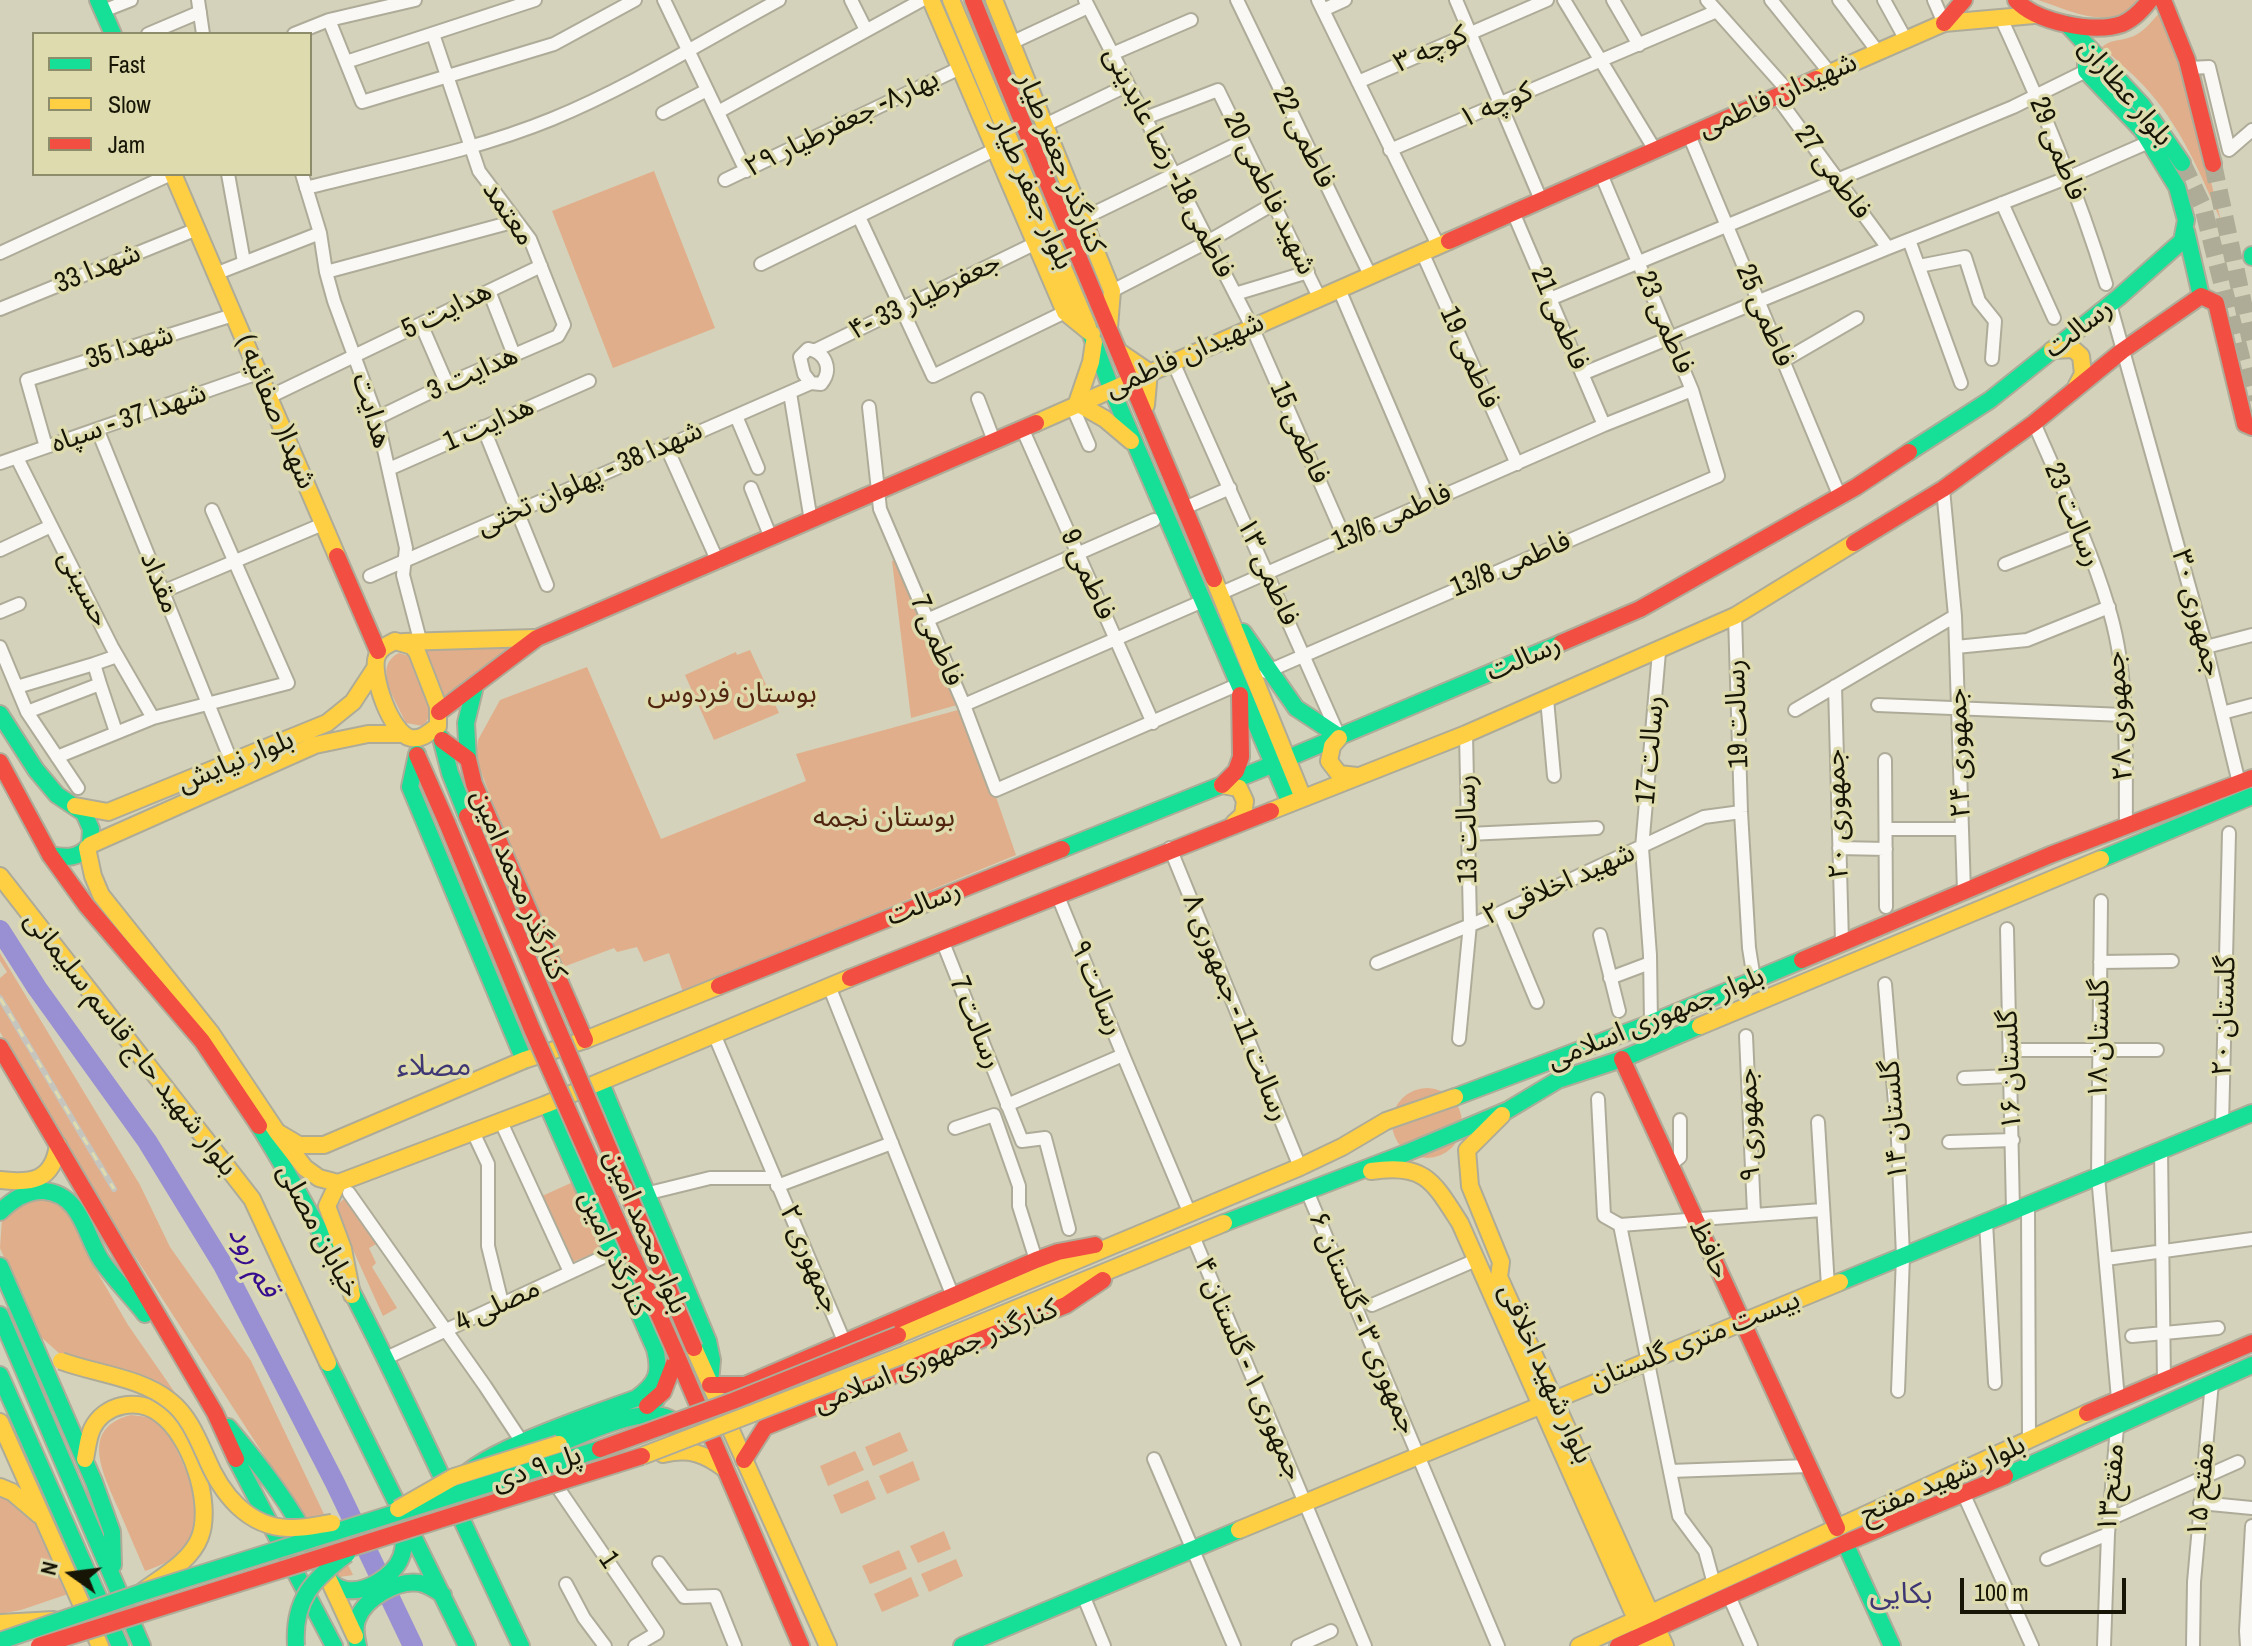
<!DOCTYPE html>
<html>
<head>
<meta charset="utf-8">
<style>
  body { margin:0 }
  #map { position:relative; width:2252px; height:1646px; overflow:hidden; background:#d4d2ba; font-family:"Archivo Narrow",sans-serif }
  canvas { display:block }
  .legend { position:absolute; left:32px; top:32px; width:280px; height:144px; box-sizing:border-box; background:#dedcaf; border:2px solid #8e8d6b; margin:0; padding:10px 14px; list-style:none; font-size:24px; color:#171606 }
  .legend li { display:flex; align-items:center; gap:16px; height:40px }
  .legend b { width:40px; border:2px solid #8e8d6b }
  .north { position:absolute; left:32px; top:1534px; width:80px; height:80px; -webkit-text-stroke:6px #dedcaf; paint-order:stroke; rotate:284deg; font-size:22px; font-weight:700; line-height:32px; text-align:center; color:#171606 }
  .north::after { content:''; display:block; margin:auto; width:28px; height:36px; background:#171606; clip-path:polygon(50% 0,100% 100%,50% 72%,0 100%) }
  .scale { position:absolute; left:1960px; top:1578px; width:166px; height:36px; box-sizing:border-box; border:4px solid #171606; border-top:0; padding-left:10px; font-size:24px; line-height:28px; white-space:nowrap; color:#171606; -webkit-text-stroke:6px #dedcaf; paint-order:stroke }
</style>
</head>
<body>
<div id="map">
<canvas width="2252" height="1646"></canvas>
<ul class="legend">
<li><b style="height:10px;background:#16e098"></b>Fast</li>
<li><b style="height:10px;background:#ffcf43"></b>Slow</li>
<li><b style="height:10px;background:#f24e42"></b>Jam</li>
</ul>
<div class="north">N</div>
<div class="scale">100 m</div>
</div>
<script>
const context = document.querySelector('canvas').getContext('2d');
context.lineJoin = 'round';
function paint(path, color) {
  context.fillStyle = color;
  context.fill(path, 'evenodd');
}
function strokePath(path, color, width, dash) {
  context.strokeStyle = color;
  context.lineWidth = width;
  context.lineCap = dash ? 'butt' : 'round';
  context.setLineDash(dash || []);
  context.stroke(path);
}
function label(font, color, halo, rows, align = 'center') {
  context.font = font + ' "Archivo Narrow","Noto Sans Arabic",sans-serif';
  context.lineWidth = 7;
  context.setLineDash([]);
  context.textBaseline = 'middle';
  context.strokeStyle = halo;
  context.fillStyle = color;
  for (const [text, x, y, turn = 0] of rows) {
    context.save();
    context.translate(x, y);
    context.rotate((+turn || 0) * Math.PI / 180);
    context.textAlign = isNaN(turn) ? turn : align;
    if (halo) context.strokeText(text, 0, 0);
    context.fillText(text, 0, 0);
    context.restore();
  }
}
paint(new Path2D(`
  M 2038,0 L 2139,0 C 2112,33 2072,11 2038,0 Z
  M 2161,11 L 2171,25 L 2221,221 C 2200,172 2180,125 2144,86 C 2131,72 2116,60 2102,47 C 2110,40 2118,41 2128,38 C 2143,34 2151,22 2161,11 Z
  M 654,171 L 715,328 L 613,368 L 552,211 Z
  M 897,560 L 957,705 L 911,718 L 892,561 Z
  M 520,643 L 446,706 L 426,651 Z
  M 750,650 L 779,713 L 714,740 L 685,675 L 736,652 L 737,655 Z
  M 399,653 L 412,657 C 419,676 441,709 423,726 L 406,723 C 397,702 371,667 399,653 Z
  M 587,667 L 661,839 L 806,781 L 796,754 L 958,710 L 996,797 L 1016,855 L 683,992 L 669,953 L 644,962 L 637,947 L 617,952 L 614,948 L 555,970 L 476,758 L 478,740 L 500,700 Z
  M 0,953 L 140,1185 L 170,1247 L 251,1361 L 353,1575 L 333,1578 L 304,1517 L 101,1204 L 0,1032 L 0,978 L 7,972 L 0,961 Z
  M1392 1123a35 35 0 1 1 70 0a35 35 0 1 1-70 0Z
  M 573,1182 L 605,1249 L 570,1263 L 540,1197 Z
  M 346,1197 L 380,1242 L 369,1248 L 376,1263 L 372,1267 L 397,1308 L 383,1316 L 334,1208 Z
  M 59,1198 L 81,1230 L 96,1270 L 128,1325 L 178,1397 L 60,1354 L 41,1337 L 29,1316 L 0,1248 L 2,1219 L 24,1199 Z
  M 131,1415 C 138,1416 148,1416 155,1420 C 172,1429 196,1490 196,1509 C 197,1522 194,1535 187,1545 C 177,1559 160,1566 145,1571 C 136,1550 127,1529 118,1508 C 104,1475 78,1428 131,1415 Z
  M 900,1432 L 908,1451 L 873,1466 L 865,1447 Z
  M 855,1451 L 864,1470 L 828,1486 L 820,1466 Z
  M 913,1461 L 920,1480 L 887,1494 L 879,1476 Z
  M 868,1480 L 876,1499 L 841,1514 L 833,1495 Z
  M 0,1494 C 39,1507 53,1560 68,1594 L 21,1610 L 0,1614 Z
  M 944,1531 L 951,1549 L 918,1563 L 910,1546 Z
  M 899,1550 L 907,1569 L 870,1584 L 862,1566 Z
  M 956,1559 L 963,1576 L 929,1592 L 921,1574 Z
  M 911,1577 L 919,1596 L 882,1612 L 874,1594 Z`), '#e1ae8b');
strokePath(new Path2D(`
  M 0,930 L 37,988 L 147,1141 L 223,1265 L 335,1483 L 413,1646`), '#9890d2', 20);
strokePath(new Path2D(`
  M 2182,163 L 2203,207 L 2252,401
  M 2213,164 L 2252,346`), '#aeac96', 18, [18, 9]);
const street = new Path2D(`
  M 198,0 L 203,34
  M 664,0 L 746,171
  M 851,0 L 866,30
  M 1085,0 L 1252,327 L 1345,539
  M 1237,0 L 1370,275
  M 1318,0 L 1438,245
  M 1456,0 L 1541,200
  M 1564,0 L 1655,150
  M 1613,0 L 1639,45
  M 1707,0 L 1788,91
  M 1771,0 L 1830,73
  M 1839,0 L 1878,52
  M 1884,0 L 1906,40
  M 1934,0 L 1944,23
  M 1323,10 L 1345,0
  M 103,11 L 131,0
  M 2001,18 C 2041,105 2078,192 2106,284
  M 329,20 L 362,102 L 554,44 L 635,0
  M 148,34 L 200,12
  M 294,34 L 329,20 L 415,0
  M 1011,43 L 1088,7
  M 1112,54 L 1191,20
  M 346,62 L 535,0
  M 2189,68 L 2209,67 L 2229,150 L 2252,130
  M 1358,82 L 1547,0
  M 1777,97 L 1888,248
  M 718,112 L 922,0
  M 663,113 L 707,90
  M 1145,118 L 1218,90 L 1319,297
  M 1045,125 L 1128,85
  M 1689,135 L 1840,497
  M 1390,150 L 1717,11
  M 228,174 L 244,262
  M 302,174 L 320,233 L 326,272 L 334,301 L 377,418 L 406,548 L 403,575 L 420,640 L 418,649
  M 725,180 L 960,68
  M 306,188 C 388,167 474,151 552,119 C 628,88 707,39 779,0
  M 2002,203 L 2054,318
  M 1513,212 L 1604,425
  M 859,217 L 933,376 L 1065,312
  M 1084,218 L 1243,141
  M 1909,240 L 1961,383
  M 1422,252 L 1517,464
  M 0,253 L 171,174
  M 761,264 L 994,150
  M 1919,266 L 1965,257 L 1979,301 L 1995,321 L 1992,359
  M 326,272 L 516,221
  M 215,274 L 320,233
  M 1339,289 L 1430,502
  M 489,291 L 514,355
  M 1112,291 L 1209,241 L 1275,203
  M 1235,294 L 1308,272
  M 1550,299 L 2013,107 L 2086,71
  M 2110,304 L 2206,647 L 2239,783
  M 0,309 L 197,229
  M 421,324 L 447,384
  M 808,349 C 826,352 833,370 821,384 L 811,383 L 804,374 L 800,357 Z
  M 816,350 L 1034,244
  M 1783,361 L 1857,318
  M 1173,362 L 1338,734
  M 1582,374 L 1888,248 L 2069,177 L 2149,142
  M 790,393 L 811,521
  M 269,397 L 541,266
  M 978,399 L 994,441
  M 1072,406 L 1089,445
  M 869,407 L 880,509 L 964,705 L 996,790 L 1239,684
  M 736,416 L 758,468
  M 377,418 L 447,384 L 558,336 L 564,325 L 530,239 L 479,171 L 433,34
  M 2034,423 C 2060,483 2089,543 2108,606 C 2130,675 2125,754 2126,826
  M 483,427 L 547,585
  M 1022,428 L 1153,723
  M 98,431 L 232,763
  M 666,446 L 718,562
  M 46,447 L 27,380 L 233,315
  M 17,458 L 112,647 L 153,718
  M 0,463 L 258,373
  M 389,469 L 589,381
  M 751,488 L 771,538
  M 1943,489 L 1955,616 L 1964,891
  M 1189,506 L 1230,488
  M 0,550 L 51,526
  M 2005,564 L 2081,534
  M 370,576 L 811,383
  M 162,592 L 323,524
  M 1219,594 L 1604,425 L 1692,390
  M 0,612 L 19,604
  M 1735,616 L 1741,812 L 1749,948 L 1754,979
  M 927,620 L 1154,520
  M 0,647 L 27,712 L 78,788
  M 1956,647 L 2027,640 L 2109,607
  M 2206,647 L 2252,635
  M 1266,672 L 1718,476 L 1692,390 L 1601,174
  M 100,684 L 116,732
  M 1835,686 L 1842,942
  M 17,687 L 94,664
  M 1547,699 L 1554,776
  M 964,705 L 1203,601
  M 1878,705 L 2124,715
  M 1795,710 L 1955,616
  M 27,712 L 100,684 L 94,664 L 117,656
  M 2222,713 L 2252,705
  M 57,757 L 153,718 L 288,683 L 212,510
  M 1885,760 L 1886,907
  M 1886,829 L 1962,829
  M 1468,834 L 1597,828
  M 1170,848 L 1300,1167
  M 1839,848 L 1886,849
  M 2101,901 L 2098,1176 L 2118,1399
  M 1500,913 L 1537,1002
  M 2007,929 L 2013,1211
  M 1600,935 L 1619,1011
  M 942,940 L 1022,1141 L 1045,1138 L 1069,1229
  M 2100,962 L 2172,961
  M 1377,963 L 1500,913 L 1704,817 L 1741,812
  M 1610,978 L 1650,963
  M 1885,984 L 1898,1140 L 1903,1256 L 1898,1391
  M 829,986 L 952,1294
  M 1651,1023 L 1650,955 L 1642,848 L 1659,652
  M 714,1034 L 844,1341
  M 1746,1036 L 1754,1213
  M 1459,1039 L 1470,924 L 1466,734
  M 2011,1050 L 2157,1050
  M 1123,1055 L 1190,1214
  M 1964,1078 L 2011,1076
  M 1598,1099 L 1604,1216 L 1620,1225
  M 1007,1105 L 1123,1055 L 1057,894
  M 501,1122 L 570,1272
  M 1818,1122 L 1828,1287
  M 2222,1125 L 2229,833
  M 955,1128 L 994,1115 L 1019,1186 L 1019,1206 L 1036,1260
  M 473,1132 L 488,1164 L 488,1246 L 502,1303
  M 1949,1142 L 2013,1140
  M 2161,1150 L 2164,1381
  M 1670,1165 L 1680,1157 L 1680,1120
  M 777,1186 L 892,1143
  M 1307,1191 L 1498,1646
  M 349,1193 L 485,1386 L 518,1436
  M 645,1194 L 710,1178 L 773,1178
  M 2028,1205 L 2029,1441
  M 1986,1222 L 1995,1383
  M 1620,1225 L 1679,1516 L 1705,1551 L 1714,1584
  M 1620,1225 L 1822,1210
  M 1193,1236 L 1365,1646
  M 2106,1259 L 2252,1239
  M 1372,1305 L 1476,1260
  M 2132,1336 L 2218,1328
  M 384,1359 L 612,1253
  M 1154,1459 L 1234,1646
  M 1670,1471 L 1808,1466
  M 558,1488 L 657,1633 L 635,1646
  M 1964,1495 L 2032,1646
  M 2200,1503 L 2252,1508
  M 2110,1519 L 2238,1462
  M 2047,1559 L 2108,1534
  M 659,1563 L 684,1597 L 715,1596 L 735,1646
  M 566,1584 L 584,1618 L 605,1646
  M 1083,1595 L 1104,1646
  M 1729,1596 L 1751,1646
  M 1298,1646 L 1331,1631
  M 2104,1646 L 2108,1534 L 2117,1427
  M 2193,1646 L 2194,1582 L 2212,1382
  M 2247,1646 L 2246,1631 L 2252,1526`);
const fast = new Path2D(`
  M 98,0 L 113,34
  M 2067,24 L 2142,105 L 2182,163
  M 2186,231 L 2201,296
  M 2252,255 L 2252,257
  M 1088,327 L 1111,388 L 1290,803
  M 1909,452 L 1990,400 L 2119,297 L 2182,241 L 2186,220 L 2177,187 L 2142,130 L 2086,71 L 2086,46
  M 1243,632 L 1296,708 L 1340,737
  M 0,714 L 36,770 L 57,795 L 84,813 L 91,829 L 90,845 C 78,859 67,858 50,855
  M 441,738 L 450,773 L 467,816
  M 417,754 L 410,787 L 524,1060
  M 468,759 L 466,723 L 475,686
  M 1062,849 L 1274,764 L 1561,643
  M 2101,859 L 2252,796
  M 601,1083 L 708,1341 L 712,1360 L 710,1383
  M 1455,1097 L 1651,1023 L 1802,960
  M 547,1104 L 655,1349 C 661,1373 657,1383 637,1398
  M 259,1126 C 361,1291 438,1472 521,1646
  M 0,1212 C 12,1200 26,1190 44,1191 C 81,1194 85,1235 101,1260 C 114,1279 131,1296 145,1314
  M 1224,1223 L 1406,1153 L 1508,1110 L 1558,1080 L 1622,1059 L 1700,1026
  M 0,1266 L 94,1482 L 112,1532 L 113,1565
  M 1840,1282 L 2252,1113
  M 0,1315 L 142,1646
  M 328,1363 L 467,1646
  M 0,1375 L 120,1646
  M 228,1427 C 260,1465 291,1505 313,1549 C 320,1561 324,1578 336,1586 C 354,1597 378,1585 392,1571 C 405,1558 406,1542 402,1525
  M 559,1444 C 586,1433 659,1396 679,1427 L 679,1438 L 670,1451
  M 236,1459 L 334,1646
  M 2005,1476 L 2252,1365
  M 462,1506 C 458,1499 454,1491 458,1483 C 471,1454 603,1411 637,1398 L 656,1400
  M 1845,1543 L 1892,1646
  M 358,1646 C 356,1637 354,1629 357,1620 C 364,1599 397,1579 420,1583 C 429,1585 436,1590 443,1595
  M 962,1646 L 1239,1530`);
const slow = new Path2D(`
  M 931,0 L 1065,312 L 1092,334
  M 951,0 L 1088,327
  M 994,0 L 1112,291 L 1109,327
  M 1816,79 L 1944,23 L 2034,15
  M 173,174 L 337,556
  M 1094,342 L 1091,362 L 1077,403 L 1105,419 L 1131,441
  M 2052,350 L 2073,349 L 2081,356 L 2083,374 L 2077,385
  M 1121,353 L 1149,372 L 1146,405
  M 1036,423 L 1449,241
  M 1214,579 L 1303,798
  M 395,641 L 412,646 L 417,652 L 438,706 L 438,726 C 429,732 422,740 411,738 C 391,734 370,674 377,656 C 380,648 387,645 395,641 Z
  M 403,642 L 535,638
  M 1339,738 L 1332,746 L 1329,761 L 1339,774 L 1357,776
  M 1222,785 L 1239,788 L 1245,801 L 1243,815 L 1234,823
  M 75,806 L 108,812 L 327,723 L 353,702 L 374,670
  M 1271,811 L 1466,734 L 1735,616 L 1854,543
  M 90,845 L 315,745 L 368,734 L 401,734
  M 87,848 L 93,876 L 101,895 L 211,1033 L 277,1132 L 305,1168 L 319,1178 L 338,1183
  M 0,876 L 252,1199 L 328,1363
  M 1700,1026 L 2101,859
  M 1502,1115 L 1467,1150 L 1470,1186 L 1501,1262 L 1499,1277 L 1665,1646
  M 277,1132 L 299,1145 L 324,1145 L 524,1060 L 585,1040 L 719,986
  M 1371,1171 C 1425,1163 1433,1181 1460,1223 L 1648,1646
  M 0,1180 C 33,1184 53,1180 58,1145
  M 352,1295 L 343,1249 L 327,1206 L 338,1183 L 547,1104 L 850,978
  M 898,1335 L 1300,1167 L 1342,1147 L 1386,1121 L 1455,1097
  M 694,1348 L 828,1646
  M 906,1354 L 1224,1223
  M 0,1422 L 100,1646
  M 663,1454 C 689,1448 704,1453 725,1469
  M 85,1459 C 87,1449 88,1438 92,1429 C 104,1404 138,1397 160,1414 C 190,1435 213,1502 200,1537 C 191,1561 163,1576 143,1591
  M 0,1487 L 12,1492 L 39,1515
  M 1239,1530 L 1840,1282
  M 329,1580 L 355,1636
  M 0,1623 L 54,1620
  M 1579,1646 L 2087,1413`);
const jam = new Path2D(`
  M 973,0 C 1050,194 1134,386 1214,579
  M 2016,0 C 2036,22 2094,34 2122,24 C 2134,19 2142,10 2150,0
  M 2163,0 L 2187,60 L 2213,164
  M 1944,23 L 1964,0
  M 1449,241 L 1816,79
  M 1854,543 L 1943,489 L 2034,423 L 2122,351 L 2201,296 L 2216,303 L 2245,424 L 2252,427
  M 337,556 L 378,651
  M 1561,643 L 1640,609 L 1856,487 L 1909,452
  M 439,712 L 537,638 L 1036,423
  M 442,740 L 468,759 L 474,784 L 585,1040
  M 417,755 L 447,823
  M 0,762 L 50,855 L 86,905 L 202,1041 L 259,1126
  M 1222,785 L 1236,771 L 1241,757 L 1240,695
  M 1802,960 L 2050,855 L 2252,778
  M 850,978 L 1271,811
  M 719,986 L 1062,849
  M 0,1047 L 215,1413 L 236,1459
  M 1622,1059 L 1837,1528
  M 677,1356 L 801,1646
  M 710,1385 L 745,1385 L 1036,1260 L 1058,1252 L 1095,1245
  M 647,1406 L 663,1392 L 677,1356
  M 2087,1413 L 2252,1343
  M 744,1460 L 765,1427 L 1066,1305 L 1103,1280
  M 1618,1646 L 1845,1543 L 2005,1476`);
strokePath(street, '#aeac99', 16);
strokePath(fast, '#aeac99', 20);
strokePath(slow, '#aeac99', 20);
strokePath(jam, '#aeac99', 20);
strokePath(street, '#f9f8f5', 12);
strokePath(fast, '#16e098', 16);
strokePath(slow, '#ffcf43', 16);
strokePath(jam, '#f24e42', 16);
const rail = new Path2D(`
  M 0,998 L 114,1189`);
strokePath(rail, '#c5c4bd', 6);
strokePath(rail, '#dedcaf', 3, [9]);
const fastBridge = new Path2D(`
  M 0,1641 L 140,1593 L 600,1449
  M 296,1646 C 293,1600 312,1580 347,1554`);
const slowBridge = new Path2D(`
  M 61,1361 C 96,1374 140,1377 170,1401 C 188,1415 197,1437 206,1457 C 221,1493 247,1527 289,1528 C 304,1529 318,1525 332,1523
  M 642,1456 L 906,1354
  M 398,1509 L 454,1477 L 559,1444`);
const jamBridge = new Path2D(`
  M 467,816 L 694,1348
  M 447,823 L 532,1029 L 677,1356
  M 600,1449 L 733,1401 L 898,1335
  M 39,1646 L 642,1456`);
strokePath(fastBridge, '#aeac99', 20, []);
strokePath(slowBridge, '#aeac99', 20, []);
strokePath(jamBridge, '#aeac99', 20, []);
strokePath(fastBridge, '#16e098', 16);
strokePath(slowBridge, '#ffcf43', 16);
strokePath(jamBridge, '#f24e42', 16);
label('28px', '#171606', '#dedcaf', [
  ["کوچه ۳",1431,50,-24],
  ["بلوار عطاران",2125,93,50],
  ["شهیدان فاطمی",1778,96,-24],
  ["کوچه ۱",1496,106,-23],
  ["بهار۸- جعفرطیار ۲۹",842,124,-26],
  ["فاطمی 22",1303,138,64],
  ["فاطمی 29",2057,149,68],
  ["کنارگذر جعفر طیار",1060,163,68],
  ["فاطمی 18- رضا عابدینی",1168,163,63],
  ["فاطمی 27",1832,173,54],
  ["بلوار جعفر طیار",1032,194,66],
  ["شهید فاطمی 20",1269,194,64],
  ["معتمد",508,214,56],
  ["شهدا 33",98,269,-22],
  ["۴- جعفرطیار 33",925,297,-26],
  ["هدایت 5",447,311,-26],
  ["فاطمی 25",1764,316,67],
  ["فاطمی 21",1559,319,67],
  ["فاطمی 23",1664,323,67],
  ["رسالت",2079,329,-38],
  ["شهدا 35",130,348,-17],
  ["شهیدان فاطمی",1185,356,-24],
  ["فاطمی 19",1469,358,66],
  ["هدایت 3",473,374,-24],
  ["هدایت",371,411,73],
  ["شهدا( صفائیه )",275,412,67],
  ["شهدا 37 - سپاه",129,419,-19],
  ["هدایت 1",489,425,-24],
  ["فاطمی 15",1299,433,66],
  ["شهدا 38 - پهلوان تختی",590,479,-24],
  ["رسالت 23",2072,515,68],
  ["فاطمی 13/6",1392,518,-24],
  ["فاطمی 13/8",1511,565,-23],
  ["فاطمی ۱۳",1267,572,66],
  ["فاطمی 9",1087,575,66],
  ["مقداد",159,583,68],
  ["حسینی",83,589,63],
  ["جمهوری ۳۰",2196,613,75],
  ["فاطمی 7",936,641,67],
  ["رسالت",1524,659,-23],
  ["رسالت 19",1738,714,-92],
  ["جمهوری ۲۸",2120,716,-94],
  ["رسالت 17",1651,750,-85],
  ["جمهوری ۲۴",1960,753,-92],
  ["بلوار نیایش",236,762,-22],
  ["جمهوری ۲۰",1838,814,-92],
  ["رسالت 13",1468,829,-91],
  ["کنارگذر محمد امین",518,885,67],
  ["شهید اخلاقی ۲",1559,885,-24],
  ["رسالت",924,904,-22],
  ["رسالت ۹",1096,988,68],
  ["رسالت 11 - جمهوری ۸",1235,1008,68],
  ["گلستان ۲۰",2225,1016,-88],
  ["بلوار جمهوری اسلامی",1656,1019,-22],
  ["رسالت 7",975,1023,68],
  ["گلستان ۱۸",2100,1039,-89],
  ["بلوار شهید حاج قاسم سلیمانی",130,1044,52],
  ["گلستان ۱۶",2011,1070,-92],
  ["گلستان ۱۴",1895,1120,-94],
  ["جمهوری ۹",1750,1125,-92],
  ["خیابان مصلی",318,1231,62],
  ["بلوار محمد امین",645,1232,67],
  ["حافظ",1709,1250,65],
  ["کنارگذر امین",613,1254,66],
  ["جمهوری ۲",809,1259,67],
  ["مصلی 4",498,1306,-25],
  ["جمهوری ۳ - گلستان ۶",1362,1323,67],
  ["بیست متری گلستان",1695,1341,-22],
  ["کنارگذر جمهوری اسلامی",936,1357,-22],
  ["جمهوری ۱ - گلستان ۴",1248,1369,67],
  ["بلوار شهید اخلاقی",1545,1374,66],
  ["پل ۹ دی",537,1469,-18],
  ["بلوار شهید مفتح",1943,1480,-24],
  ["مفتح۱۳",2112,1488,-85],
  ["مفتح ۱۵",2202,1490,-85],
  ["1",608,1560,56]
]);
label('28px', '#51250f', '#dedcaf', [
  ["بوستان فردوس",732,694],
  ["بوستان نجمه",884,818]
]);
label('30px', '#3e3774', '#dedcaf', [
  ["مصلاء",434,1067],
  ["بکایی",1901,1595]
]);
label('italic 30px', '#370d8e', '#dedcaf', [
  ["قم رود",253,1262,62]
]);
</script>
</body>
</html>
